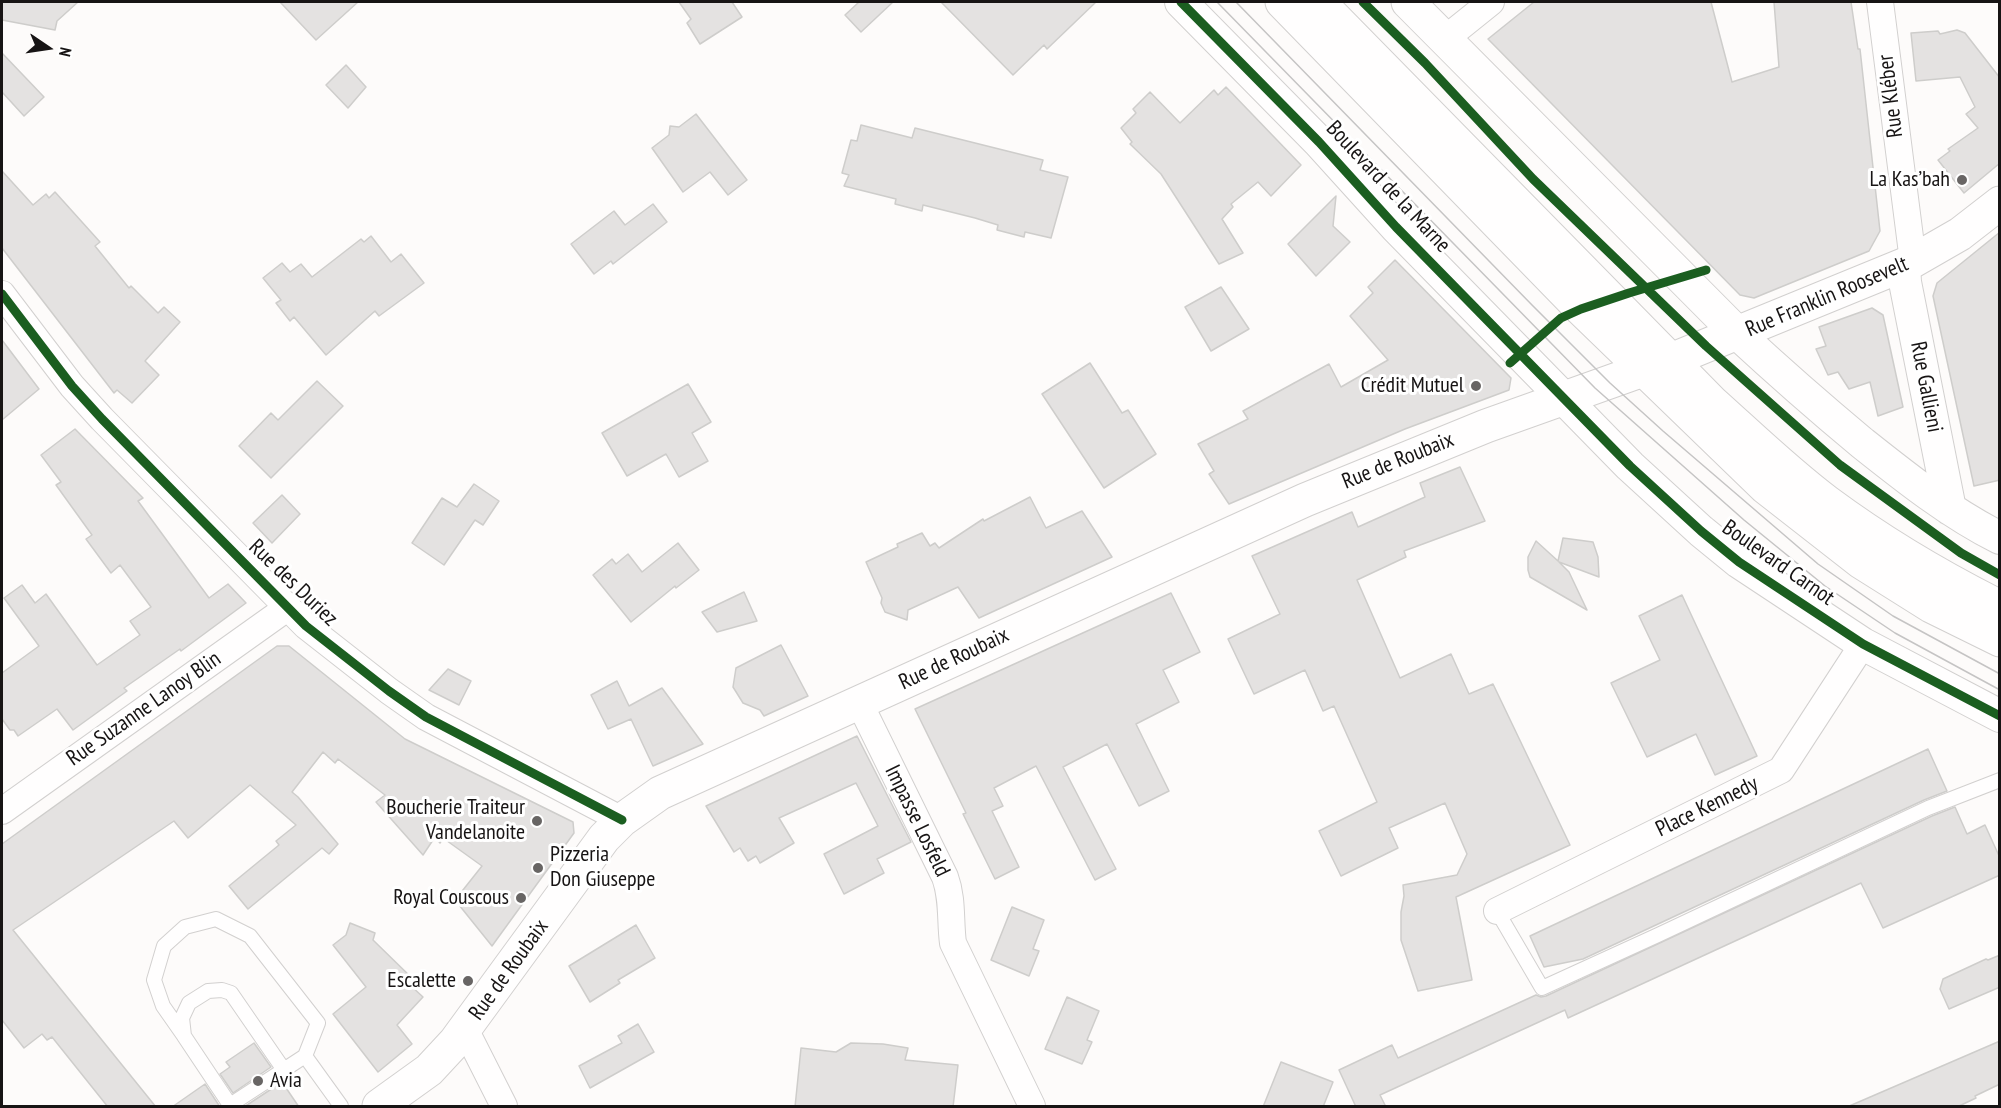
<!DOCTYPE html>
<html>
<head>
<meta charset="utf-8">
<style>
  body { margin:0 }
  #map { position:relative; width:2001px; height:1108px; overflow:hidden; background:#fdfbfa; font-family:"PT Sans Narrow",sans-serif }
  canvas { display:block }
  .frame { position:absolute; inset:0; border:3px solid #171414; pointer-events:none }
  .north { position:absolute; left:18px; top:18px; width:60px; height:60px; -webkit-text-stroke:4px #fff; paint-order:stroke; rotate:103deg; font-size:16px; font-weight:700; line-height:24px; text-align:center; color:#171414 }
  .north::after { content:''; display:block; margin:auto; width:21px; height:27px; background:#171414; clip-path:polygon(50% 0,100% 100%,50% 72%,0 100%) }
</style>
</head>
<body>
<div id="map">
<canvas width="2001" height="1108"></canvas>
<div class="frame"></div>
<div class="north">N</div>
</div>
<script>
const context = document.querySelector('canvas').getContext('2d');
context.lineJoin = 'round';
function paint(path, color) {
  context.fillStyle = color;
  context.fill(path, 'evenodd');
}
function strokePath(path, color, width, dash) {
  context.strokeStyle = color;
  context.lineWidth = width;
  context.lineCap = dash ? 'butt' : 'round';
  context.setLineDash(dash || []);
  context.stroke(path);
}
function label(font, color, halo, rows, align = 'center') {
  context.font = font + ' "PT Sans Narrow",sans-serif';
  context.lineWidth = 6;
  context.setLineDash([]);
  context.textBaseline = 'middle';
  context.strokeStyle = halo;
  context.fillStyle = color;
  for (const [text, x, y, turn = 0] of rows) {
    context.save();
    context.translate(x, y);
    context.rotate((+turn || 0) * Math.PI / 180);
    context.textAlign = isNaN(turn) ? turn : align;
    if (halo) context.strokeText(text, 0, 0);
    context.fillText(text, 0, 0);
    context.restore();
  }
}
const building = new Path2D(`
  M 2,2 L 78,2 L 57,21 L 55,30 L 2,20 Z
  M 280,2 L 358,2 L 316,40 Z
  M 679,2 L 732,2 L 742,17 L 700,44 L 687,23 L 691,19 Z
  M 859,2 L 893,2 L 861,32 L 845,15 Z
  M 941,2 L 1096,2 L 1047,49 L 1044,45 L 1013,75 Z
  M 1534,2 L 1711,2 L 1732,82 L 1779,67 L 1774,2 L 1851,2 L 1858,49 L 1860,49 L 1880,231 L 1869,251 L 1754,298 L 1740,295 L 1488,39 Z
  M 1957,30 L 1965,33 L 2000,78 L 2000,163 L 1964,193 L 1938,160 L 1950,151 L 1948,149 L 1978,128 L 1966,114 L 1975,107 L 1960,77 L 1916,81 L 1911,33 L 1938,31 L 1940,34 Z
  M 2,53 L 44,97 L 24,116 L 2,92 Z
  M 346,65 L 366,87 L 348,108 L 326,85 Z
  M 1226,87 L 1301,165 L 1271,196 L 1258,182 L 1231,204 L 1233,207 L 1222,219 L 1243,253 L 1219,264 L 1161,174 L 1130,144 L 1132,142 L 1121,128 L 1136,113 L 1133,109 L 1150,92 L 1180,123 L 1214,90 L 1218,95 Z
  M 696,114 L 747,180 L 728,195 L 710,172 L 683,192 L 652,148 L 669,135 L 670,126 L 679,127 Z
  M 861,125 L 912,138 L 915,128 L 1043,160 L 1040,170 L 1068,177 L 1051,238 L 1025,232 L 1024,237 L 997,230 L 998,225 L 975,218 L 923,205 L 922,211 L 895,204 L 896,199 L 844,186 L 849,175 L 842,173 L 851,140 L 857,141 Z
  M 2,171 L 33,205 L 46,194 L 49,198 L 55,192 L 100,242 L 95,246 L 129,288 L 131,286 L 158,313 L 164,307 L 180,322 L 145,361 L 159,375 L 132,403 L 117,390 L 114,393 L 2,248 Z
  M 1336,196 L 1333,226 L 1350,242 L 1316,276 L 1288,244 Z
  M 653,204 L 667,222 L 613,264 L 611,261 L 594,274 L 571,244 L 614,211 L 625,225 Z
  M 2000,232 L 2000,480 L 1974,486 L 1933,296 L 1937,283 Z
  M 371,236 L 391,262 L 401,254 L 424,283 L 379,316 L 375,311 L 326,355 L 294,317 L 290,321 L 276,303 L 281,300 L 263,278 L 282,263 L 290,272 L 301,264 L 312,277 L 361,239 L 364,242 Z
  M 1395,260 L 1511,378 L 1509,390 L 1405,429 L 1229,504 L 1209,474 L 1214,471 L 1198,444 L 1248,419 L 1243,411 L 1329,364 L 1341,387 L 1388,360 L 1350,316 L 1373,293 L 1368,287 Z
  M 1221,287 L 1249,329 L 1211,351 L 1185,307 Z
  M 1872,308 L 1883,315 L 1903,407 L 1878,416 L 1870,382 L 1849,389 L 1838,372 L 1828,375 L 1816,349 L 1826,346 L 1819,327 Z
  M 2,340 L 39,389 L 2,420 Z
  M 1090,363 L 1122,413 L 1128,410 L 1156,454 L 1104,488 L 1042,394 Z
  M 317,381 L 343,406 L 271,478 L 239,446 L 271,413 L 278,420 Z
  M 688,384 L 711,422 L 692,433 L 708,461 L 679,477 L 666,454 L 627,476 L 602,433 Z
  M 75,429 L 143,498 L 138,501 L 209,598 L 228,584 L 246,603 L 181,651 L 180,649 L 124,688 L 127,691 L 73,730 L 57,709 L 18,736 L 14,730 L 10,730 L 2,719 L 2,673 L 39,646 L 4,598 L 22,585 L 35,603 L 46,594 L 97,665 L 140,635 L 130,621 L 151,607 L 120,565 L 111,573 L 86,539 L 92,535 L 56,485 L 61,482 L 41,455 Z
  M 1460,467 L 1485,521 L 1404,551 L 1406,557 L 1357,580 L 1400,678 L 1451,654 L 1469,694 L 1493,684 L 1570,845 L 1456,897 L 1472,980 L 1418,991 L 1401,940 L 1401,912 L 1404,896 L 1403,885 L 1457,875 L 1467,854 L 1445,803 L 1389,828 L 1398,848 L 1341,876 L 1319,831 L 1377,802 L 1334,706 L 1323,711 L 1305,670 L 1254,694 L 1228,639 L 1280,614 L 1252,556 L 1352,512 L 1358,527 L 1425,497 L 1420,483 Z
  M 474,484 L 499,501 L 483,525 L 475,520 L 444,565 L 412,543 L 442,498 L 457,507 Z
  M 282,495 L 300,514 L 272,543 L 253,523 Z
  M 1030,497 L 1046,528 L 1082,511 L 1112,557 L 979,618 L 958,587 L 908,610 L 907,620 L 885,612 L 881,603 L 882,598 L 866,562 L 898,547 L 897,544 L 922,533 L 930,546 L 935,543 L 939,548 L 983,519 L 984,521 Z
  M 1563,538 L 1593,542 L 1598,557 L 1599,577 L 1559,562 L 1569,572 L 1587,610 L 1530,577 L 1528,570 L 1528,557 L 1536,541 L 1558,561 Z
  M 678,543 L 699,570 L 676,588 L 675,586 L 631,622 L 593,575 L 612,559 L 616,564 L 628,554 L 642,572 Z
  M 744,592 L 757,621 L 717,632 L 702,612 Z
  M 1171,593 L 1200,652 L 1163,670 L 1179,702 L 1136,724 L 1169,791 L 1139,806 L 1107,744 L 1063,767 L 1116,869 L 1095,880 L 1036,766 L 994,788 L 1003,806 L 992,811 L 1019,867 L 995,879 L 963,814 L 966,813 L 915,709 Z
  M 1682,595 L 1757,756 L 1715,775 L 1696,734 L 1647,757 L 1611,683 L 1660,660 L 1639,616 Z
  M 781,645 L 808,696 L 764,716 L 760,710 L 743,703 L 733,687 L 736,668 Z
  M 277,646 L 289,646 L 405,739 L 573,822 L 574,833 L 492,946 L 455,900 L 482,866 L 443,838 L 440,843 L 435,837 L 423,855 L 376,802 L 385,795 L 338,759 L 335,763 L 323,752 L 292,792 L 298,797 L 338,844 L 329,854 L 322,848 L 248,909 L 229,886 L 279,845 L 276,841 L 296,825 L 250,785 L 188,838 L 174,821 L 13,930 L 156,1107 L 108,1107 L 52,1037 L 47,1040 L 42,1034 L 24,1048 L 2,1020 L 2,844 Z
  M 448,669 L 471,681 L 459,705 L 429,690 Z
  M 617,681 L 629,706 L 662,688 L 703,744 L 653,766 L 631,719 L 608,729 L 591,695 Z
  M 857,736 L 911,842 L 877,859 L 884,873 L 844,894 L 824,854 L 878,826 L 856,783 L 779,818 L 794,843 L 760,863 L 756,856 L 748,861 L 740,848 L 734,852 L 706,806 Z
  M 1928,749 L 1947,791 L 1924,800 L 1583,959 L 1544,967 L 1530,936 Z
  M 1955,807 L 1967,834 L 1985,825 L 2000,858 L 2000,875 L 1883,928 L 1861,883 L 1568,1018 L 1565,1010 L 1380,1095 L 1386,1107 L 1356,1107 L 1339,1070 L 1392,1045 L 1398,1058 L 1536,995 L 1541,997 L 1546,996 L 1932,816 Z
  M 1012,907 L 1044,920 L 1033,949 L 1039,951 L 1029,976 L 991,960 Z
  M 350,923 L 375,933 L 373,940 L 415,981 L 410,985 L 423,997 L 397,1025 L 412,1044 L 378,1072 L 333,1014 L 366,987 L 333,945 L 346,935 Z
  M 636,925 L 655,958 L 618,980 L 620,983 L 590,1002 L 569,966 Z
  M 2000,955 L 2000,987 L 1949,1009 L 1940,989 L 1943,979 L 1986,959 L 1988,960 Z
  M 1067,997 L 1099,1011 L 1087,1040 L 1092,1042 L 1082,1064 L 1045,1049 Z
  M 638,1024 L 654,1052 L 590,1088 L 579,1066 L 622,1043 L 618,1036 Z
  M 2000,1041 L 2000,1084 L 1975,1096 L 1976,1098 L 1957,1107 L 1847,1107 Z
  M 254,1043 L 271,1067 L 233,1093 L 220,1074 L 230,1067 L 226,1062 Z
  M 851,1043 L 883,1044 L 908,1048 L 905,1060 L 958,1065 L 953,1107 L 795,1107 L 801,1048 L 836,1052 Z
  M 1281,1062 L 1333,1082 L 1323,1107 L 1263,1107 Z
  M 282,1082 L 299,1107 L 244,1107 Z
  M 205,1084 L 220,1107 L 172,1107 Z`);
paint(building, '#e4e2e1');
strokePath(building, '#cecdcb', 1.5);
const service = new Path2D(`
  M 1497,911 L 1542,988 L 1658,935 L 1928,808 L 2000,780
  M 184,1036 L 163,1006 L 154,980 L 164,946 L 185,927 L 216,919 L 250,936 L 318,1023 L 305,1056
  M 230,1105 L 184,1036 L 182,1018 L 189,1003 L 208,991 L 222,990 L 231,993 L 284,1070
  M 231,1106 L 230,1105 L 305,1056 L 341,1106`);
const minor = new Path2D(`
  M 1880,2 L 1913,261
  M 1445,39 L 1491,2
  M 2,294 L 72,386 L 102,419 L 306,626 L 389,691 L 426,717 L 622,820
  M 859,702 L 945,877 C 953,899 950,921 953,943 L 1032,1106
  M 2,811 L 287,608
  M 1497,911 L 1781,770 L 1863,644
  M 465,1029 L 504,1106`);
const tertiary = new Path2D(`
  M 1181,2 L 1319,142 L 1396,227 L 1630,466 L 1701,531 L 1739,562 L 1863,644 L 2000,716
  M 1904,265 L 1905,282 L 1950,509
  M 1738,334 C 1778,371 1819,407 1861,442 C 1905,477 1950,513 2000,538`);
const secondary = new Path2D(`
  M 1408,2 L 1738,334
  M 379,1106 L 429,1070 L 455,1042 L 604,838 L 622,820 L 660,793 L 1305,500 L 1486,426 L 1671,360 L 1913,261 L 1960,234 L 2000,203`);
const primary = new Path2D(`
  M 1282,2 L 1581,309 L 1765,487 L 1861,562 L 1931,606 L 2000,640
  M 1319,2 L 1712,402 C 1750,436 1787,472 1827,502 C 1881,542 1940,577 2000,607`);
strokePath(service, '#d2d0cf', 16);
strokePath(minor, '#d2d0cf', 28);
strokePath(tertiary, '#d2d0cf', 34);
strokePath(secondary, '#d2d0cf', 35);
strokePath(primary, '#d2d0cf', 35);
strokePath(service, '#fffefe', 14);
strokePath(minor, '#fffefe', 26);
strokePath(tertiary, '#fffefe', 32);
strokePath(secondary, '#fffefe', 33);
strokePath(primary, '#fffefe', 33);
strokePath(new Path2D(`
  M 1217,2 L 1595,388 L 1744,520 L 1825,586 L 1895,633 L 2000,690
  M 1236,2 L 1532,305 L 1610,383 L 1663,431 L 1818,564 L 1893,616 L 2000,674`), '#c5c4c4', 1.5);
strokePath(new Path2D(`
  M 1181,2 L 1319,142 L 1396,227 L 1630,466 L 1701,531 L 1739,562 L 1863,644 L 2000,716
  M 1363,2 L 1425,63 L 1533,179 L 1706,346 L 1840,465 L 1961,553 L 2000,575
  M 2,294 L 72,386 L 102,419 L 306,626 L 389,691 L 426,717 L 622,820
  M 1510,363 L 1561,318 L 1581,309 L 1629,293 L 1706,270`), '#1b5e20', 9);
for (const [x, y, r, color] of [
  [1962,180,6,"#686564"],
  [1476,386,6,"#686564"],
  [537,821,6,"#686564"],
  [538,868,6,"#686564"],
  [521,898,6,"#686564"],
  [468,981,6,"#686564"],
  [258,1081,6,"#686564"]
]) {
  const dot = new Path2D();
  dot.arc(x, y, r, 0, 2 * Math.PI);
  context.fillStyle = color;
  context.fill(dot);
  strokePath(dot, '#fff', 2);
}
label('22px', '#171414', '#fff', [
  ["Rue Kléber",1891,96,-97],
  ["Boulevard de la Marne",1388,187,47],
  ["Rue Franklin Roosevelt",1827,297,-23],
  ["Rue Gallieni",1926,387,79],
  ["Rue de Roubaix",1398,461,-22],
  ["Boulevard Carnot",1778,563,35],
  ["Rue des Duriez",293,583,44],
  ["Rue de Roubaix",954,659,-25],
  ["Rue Suzanne Lanoy Blin",144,709,-35],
  ["Place Kennedy",1707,807,-26],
  ["Impasse Losfeld",917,821,64],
  ["Rue de Roubaix",509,970,-54]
]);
label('22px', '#171414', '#fff', [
  ["La Kas’bah",1950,180],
  ["Crédit Mutuel",1464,386],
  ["Boucherie Traiteur",525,808],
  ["Vandelanoite",525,833],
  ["Pizzeria",550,855,"left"],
  ["Don Giuseppe",550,880,"left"],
  ["Royal Couscous",509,898],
  ["Escalette",456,981],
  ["Avia",270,1081,"left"]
], 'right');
</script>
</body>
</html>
